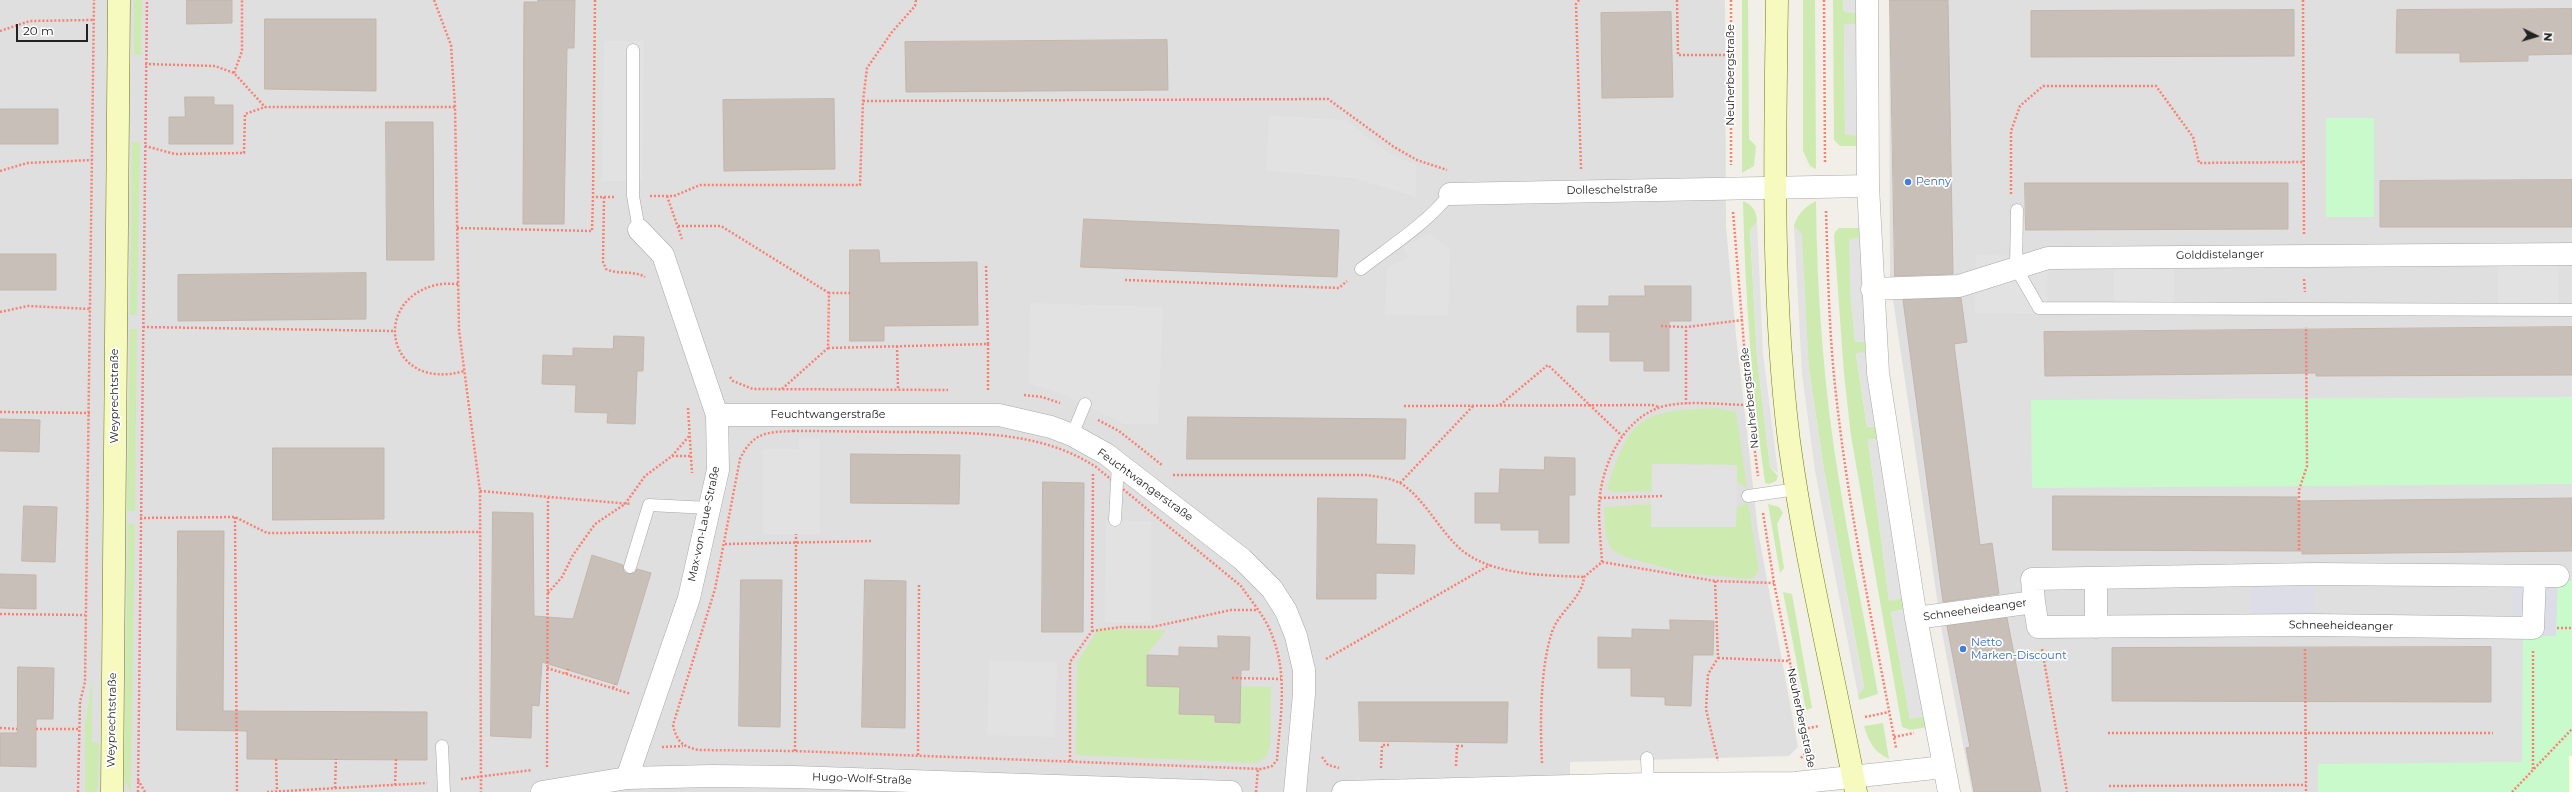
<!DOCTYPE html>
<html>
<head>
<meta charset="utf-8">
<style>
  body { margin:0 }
  #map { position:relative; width:2572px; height:792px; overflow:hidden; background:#f2efe9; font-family:Montserrat,sans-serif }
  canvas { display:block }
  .north { position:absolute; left:2516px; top:16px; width:40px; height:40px; -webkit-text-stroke:3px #fff; paint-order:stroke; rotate:95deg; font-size:11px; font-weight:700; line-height:16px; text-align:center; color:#222 }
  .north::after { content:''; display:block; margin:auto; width:14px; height:18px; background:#222; clip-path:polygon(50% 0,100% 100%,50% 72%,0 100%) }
  .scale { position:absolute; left:16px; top:24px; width:72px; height:18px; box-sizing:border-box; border:2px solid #222; border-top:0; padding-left:5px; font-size:12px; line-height:14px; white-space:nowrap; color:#222; -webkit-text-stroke:3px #fff; paint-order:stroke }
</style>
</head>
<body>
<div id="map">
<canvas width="2572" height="792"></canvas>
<div class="north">N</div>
<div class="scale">20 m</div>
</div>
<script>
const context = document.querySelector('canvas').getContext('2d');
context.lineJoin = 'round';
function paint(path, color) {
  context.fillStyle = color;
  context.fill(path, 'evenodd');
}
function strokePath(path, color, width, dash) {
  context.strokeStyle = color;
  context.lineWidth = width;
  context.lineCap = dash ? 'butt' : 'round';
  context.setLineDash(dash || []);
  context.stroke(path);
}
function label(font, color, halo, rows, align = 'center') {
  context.font = font + ' Montserrat,sans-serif';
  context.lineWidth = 3.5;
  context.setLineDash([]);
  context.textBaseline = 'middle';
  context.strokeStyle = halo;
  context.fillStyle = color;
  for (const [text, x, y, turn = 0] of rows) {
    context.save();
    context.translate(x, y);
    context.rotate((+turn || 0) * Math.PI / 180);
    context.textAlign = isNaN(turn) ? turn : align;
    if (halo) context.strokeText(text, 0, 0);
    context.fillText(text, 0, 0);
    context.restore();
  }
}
paint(new Path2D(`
  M 0,0 L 1725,0 L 1726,227 L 1736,335 L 1758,531 L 1798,747 L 1789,756 L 1570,762 L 1570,792 L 0,792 Z
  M 1889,0 L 2572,0 L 2572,792 L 1972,792 L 1942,632 L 1890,279 Z`), '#e0dfdf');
paint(new Path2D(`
  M 2569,756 L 2572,756 L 2572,792 L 2569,792 Z`), '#ffffe5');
paint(new Path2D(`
  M 134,0 L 142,0 L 141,55 L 134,55 Z
  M 1742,0 L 1748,0 L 1749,139 L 1756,146 L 1754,166 L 1742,173 Z
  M 1803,0 L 1815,0 L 1816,169 L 1810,166 L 1803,151 Z
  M 1833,0 L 1843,0 L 1844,12 L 1860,13 L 1859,24 L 1844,24 L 1845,134 L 1862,136 L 1862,146 L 1840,146 L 1834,140 Z
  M 132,142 L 140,142 L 137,315 L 130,315 Z
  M 1743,201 C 1753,205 1757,212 1757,222 L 1750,230 L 1757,357 L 1770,467 L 1778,476 L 1776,481 L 1769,484 L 1765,483 C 1752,389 1745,296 1743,201 Z
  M 1816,201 C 1817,296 1824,392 1840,486 C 1851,556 1866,625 1878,694 L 1859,700 L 1858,695 L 1864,687 L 1824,470 L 1809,370 L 1794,226 C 1798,213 1805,207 1816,201 Z
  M 1839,228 L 1863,228 L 1865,238 L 1849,239 L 1855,342 L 1871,341 L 1872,351 L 1856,354 L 1867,427 L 1883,426 L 1884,438 L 1868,440 L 1889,600 L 1905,598 L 1907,609 L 1891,612 L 1910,719 L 1925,716 L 1928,727 L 1910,730 L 1902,727 L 1851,436 L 1844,374 L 1834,236 L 1835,232 Z
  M 130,329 L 137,329 L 135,511 L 127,511 Z
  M 1716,408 L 1736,412 L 1747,488 L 1737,482 L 1737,465 L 1652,464 L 1652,491 L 1613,492 L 1607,489 C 1630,415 1642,411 1716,408 Z
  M 1748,503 L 1759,571 L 1752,579 L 1684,573 L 1625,557 L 1612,550 L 1606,537 L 1604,507 L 1652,504 L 1652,527 L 1736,527 L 1737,507 Z
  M 1768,504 L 1779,507 L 1783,513 L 1777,524 L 1784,568 L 1780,573 Z
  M 128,524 L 135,524 L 131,791 L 125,782 L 124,771 Z
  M 1783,592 L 1792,594 L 1812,708 L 1806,710 Z
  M 1098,629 L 1166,630 L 1147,655 L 1147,686 L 1180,687 L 1180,714 L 1215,715 L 1215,722 L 1240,723 L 1241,686 L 1271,687 L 1270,746 L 1266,757 L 1256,763 L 1076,755 L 1077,663 Z
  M 92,679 L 92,743 L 99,743 L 98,788 L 96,792 L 85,792 L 85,726 Z
  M 1883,723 L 1889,759 C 1873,751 1869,742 1864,726 Z`), '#cdebb0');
paint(new Path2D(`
  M 2326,118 L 2374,118 L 2374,217 L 2326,217 Z
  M 2572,397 L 2572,484 L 2032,488 L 2031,400 Z
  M 2558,581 L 2572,581 L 2572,756 L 2569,756 L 2569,792 L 2318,792 L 2318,764 L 2522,762 L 2523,635 Z`), '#c8facc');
paint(new Path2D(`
  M 1843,0 L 1860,0 L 1860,13 L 1844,12 Z
  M 1844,24 L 1859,24 L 1862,136 L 1845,135 Z
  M 604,41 L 644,41 L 642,181 L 602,181 Z
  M 1269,115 L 1346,120 L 1389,153 L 1416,165 L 1416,197 L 1352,178 L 1266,171 Z
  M 1757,222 L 1763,353 L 1778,473 L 1770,467 L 1757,357 L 1750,230 Z
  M 1794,226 L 1802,234 L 1809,370 L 1824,470 L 1864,688 L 1858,695 L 1815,471 L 1802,374 Z
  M 1430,233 L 1450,250 L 1448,316 L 1385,315 L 1387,268 L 1408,257 L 1402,247 Z
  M 1865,238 L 1871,341 L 1855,342 L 1850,295 L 1849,239 Z
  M 1976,255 L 2048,256 L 2047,314 L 1975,313 Z
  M 2114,260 L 2174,260 L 2174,302 L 2114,302 Z
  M 2498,262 L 2558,262 L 2558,304 L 2498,304 Z
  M 1030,303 L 1163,307 L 1158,424 L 1124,424 L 1060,393 L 1029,384 Z
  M 1872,351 L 1883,426 L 1867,427 L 1856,353 Z
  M 1884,438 L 1905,598 L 1889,601 L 1868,440 Z
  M 799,439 L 820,439 L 820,534 L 763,534 L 763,449 L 799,449 Z
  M 1652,464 L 1737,465 L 1736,527 L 1651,527 Z
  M 1106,520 L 1151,521 L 1151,622 L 1105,622 Z
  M 1907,609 L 1925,716 L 1910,719 L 1891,612 Z
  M 989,661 L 1057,662 L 1055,737 L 987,735 Z`), '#e2e2e2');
paint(new Path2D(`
  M 2252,568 L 2314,568 L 2314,631 L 2252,632 Z
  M 2513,569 L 2558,570 L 2556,636 L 2511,635 Z`), '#dddde8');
const building = new Path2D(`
  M 187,0 L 232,0 L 232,23 L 187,24 Z
  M 538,0 L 575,0 L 574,48 L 567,48 L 564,224 L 523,224 L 524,2 L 538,2 Z
  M 1890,0 L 1948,0 L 1953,274 L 1895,276 Z
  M 2572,9 L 2572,54 L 2528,55 L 2528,61 L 2460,62 L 2460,53 L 2396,53 L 2397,10 Z
  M 2294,10 L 2294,56 L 2031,57 L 2031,11 Z
  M 1671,12 L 1673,97 L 1602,98 L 1601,13 Z
  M 265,19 L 376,19 L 376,91 L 265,89 Z
  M 1167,40 L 1168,90 L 906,92 L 905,42 Z
  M 185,97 L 214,97 L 214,105 L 233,105 L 233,144 L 169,144 L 169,117 L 185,117 Z
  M 834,99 L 835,169 L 724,171 L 723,100 Z
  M 0,109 L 58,109 L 58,144 L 0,144 Z
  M 386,122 L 433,122 L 434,260 L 387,260 Z
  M 2572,180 L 2572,227 L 2380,227 L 2380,181 Z
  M 2025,183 L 2288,183 L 2288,229 L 2026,230 Z
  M 1084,219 L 1339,230 L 1337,277 L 1081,267 Z
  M 850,250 L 879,250 L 880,263 L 977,262 L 978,325 L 884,326 L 884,341 L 850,341 Z
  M 0,254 L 56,254 L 56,290 L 0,290 Z
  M 366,273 L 366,319 L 178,321 L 178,275 Z
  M 1645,286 L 1691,286 L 1691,321 L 1669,321 L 1669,371 L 1644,371 L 1644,361 L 1610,361 L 1610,332 L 1577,332 L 1577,306 L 1609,306 L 1609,296 L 1645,296 Z
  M 1961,298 L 1967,342 L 1954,344 L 1980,545 L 1992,543 L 1999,594 L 1943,602 L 1903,300 Z
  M 2572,327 L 2572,375 L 2316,376 L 2316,373 L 2045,376 L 2044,332 Z
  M 614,336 L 644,337 L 643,371 L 637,371 L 635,424 L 607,423 L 608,413 L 575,412 L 576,385 L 542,384 L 543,355 L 573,356 L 573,348 L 613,349 Z
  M 1188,417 L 1406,419 L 1405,459 L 1187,459 Z
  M 0,419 L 40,420 L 39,452 L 0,451 Z
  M 273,448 L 384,448 L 384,519 L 273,520 Z
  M 851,454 L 960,455 L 959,504 L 851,503 Z
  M 1545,457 L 1575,458 L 1575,495 L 1569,495 L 1569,543 L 1539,543 L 1539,530 L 1501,530 L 1501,523 L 1475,523 L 1475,493 L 1499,493 L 1500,469 L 1544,470 Z
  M 1043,482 L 1084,483 L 1083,632 L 1042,632 Z
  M 2053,496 L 2297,497 L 2297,501 L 2572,498 L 2572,551 L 2302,554 L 2302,551 L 2053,550 Z
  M 1318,498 L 1377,499 L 1376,544 L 1415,545 L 1414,574 L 1376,573 L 1376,599 L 1317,599 Z
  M 24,506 L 57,507 L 55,562 L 22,561 Z
  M 493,512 L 533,513 L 534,616 L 573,619 L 592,555 L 623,565 L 624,572 L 628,574 L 635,573 L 637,569 L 651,573 L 617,685 L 542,662 L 539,706 L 532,705 L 531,738 L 491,736 Z
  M 178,531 L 224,531 L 223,711 L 427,712 L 427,760 L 247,759 L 247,731 L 177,730 Z
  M 0,574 L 36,575 L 36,609 L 0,608 Z
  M 741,580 L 782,580 L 780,727 L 739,726 Z
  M 865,580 L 906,581 L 905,728 L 862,727 Z
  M 2007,618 L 2041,792 L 1974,792 L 1966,748 L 1970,747 L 1947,626 Z
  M 1670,620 L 1714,621 L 1713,655 L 1693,655 L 1691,706 L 1665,705 L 1665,697 L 1631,696 L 1631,668 L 1598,668 L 1598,637 L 1632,638 L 1632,629 L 1670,630 Z
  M 1218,636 L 1250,637 L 1249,670 L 1241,670 L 1240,723 L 1215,722 L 1215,715 L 1179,714 L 1180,687 L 1147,686 L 1147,655 L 1179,656 L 1179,647 L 1218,648 Z
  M 2491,647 L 2491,702 L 2112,701 L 2112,648 Z
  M 18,667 L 54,668 L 53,719 L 36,719 L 36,767 L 0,766 L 0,733 L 17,733 Z
  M 1359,702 L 1508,702 L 1507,743 L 1360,741 Z`);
paint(building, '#c7bfb8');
strokePath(building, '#c4b6ab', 1);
const lane = new Path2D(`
  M 633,50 L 633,196 L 639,230
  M 2017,210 L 2016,268 L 2039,308 L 2572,310
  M 1361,269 C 1392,245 1426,224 1450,194
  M 1072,435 L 1085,404
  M 1748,496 L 1797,489
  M 1115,520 L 1118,463
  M 630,567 L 649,505 L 709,508
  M 442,746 L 444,792
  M 1647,758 L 1648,784`);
const street = new Path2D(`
  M 1867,0 L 1868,186 L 1878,373 L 1916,618 L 1949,792
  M 1450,194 L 1868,186
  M 1872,289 L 1959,286 L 2048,258 L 2572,254
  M 717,415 L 999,415 L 1051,427 L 1072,435 L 1106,454 L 1242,559 L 1272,589 L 1286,611 L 1296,636 L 1304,670 L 1304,694 L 1295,792
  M 2096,578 L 2096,627
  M 2034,602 L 2038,627 L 2314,625 L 2533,628 L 2535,576
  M 1916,618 L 2034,602 L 2032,579 L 2314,574 L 2558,576
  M 627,778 L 689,598 L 718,470 L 717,415 L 663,255 L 639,230
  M 542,792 L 627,778 L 711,776 L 794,777 L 1231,792
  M 1343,792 L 1648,784 L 1795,783 L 1944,767`);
const secondary = new Path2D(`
  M 1777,0 C 1775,148 1771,294 1789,441 C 1805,559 1834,675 1856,792
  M 112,792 L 119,0`);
strokePath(lane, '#a9a9a9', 13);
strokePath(street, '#a9a9a9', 23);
strokePath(secondary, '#707d05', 23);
strokePath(new Path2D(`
  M 434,0 L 451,45 L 455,107 L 459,330 L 480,491 L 481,792
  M 595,0 L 593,197 L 615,197
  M 1579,0 L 1576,4 L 1581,169
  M 1677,0 L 1678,55 L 1731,55
  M 1731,0 L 1731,165
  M 1824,0 L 1825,164
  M 2303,0 L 2304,234
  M 0,31 L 30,21 L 94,20
  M 145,64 L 215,66 L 234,73 L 265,107 L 455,107
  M 234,73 L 242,51 L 242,0
  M 863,101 L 1328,99 L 1394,147 L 1417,160 L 1447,170
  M 145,146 L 175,154 L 244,153 L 245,114 L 265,107
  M 0,171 L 27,163 L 92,160
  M 2011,194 L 2011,131 L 2020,106 L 2043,86 L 2156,86 L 2193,137 L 2199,163 L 2304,162
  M 650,196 L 674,196 L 700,185 L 860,185 L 863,101 L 867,68 L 892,32 L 915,6 L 916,0
  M 667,196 L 682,239
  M 604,197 L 603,262 L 606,269 C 618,275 633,270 645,277
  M 1826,211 C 1828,275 1829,339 1837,403 C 1850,519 1875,634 1896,748
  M 1733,212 L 1749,405 L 1758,476
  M 678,226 L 721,226 L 829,293
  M 457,228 L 592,231 L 593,197
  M 2304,279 L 2305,292
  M 1125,280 L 1339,288 L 1347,281
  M 458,284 C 451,284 443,283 436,285 C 369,301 388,393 464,371
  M 0,312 L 28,306 L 91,309
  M 1661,326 L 1686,327
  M 143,327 L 394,331
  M 988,344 L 988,391
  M 897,346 L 898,389
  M 828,348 L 988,344 L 986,264
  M 730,377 L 733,381 L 753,389 L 948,390
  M 782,389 L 828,348 L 829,293 L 850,293
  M 1024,395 L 1042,397 L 1060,403
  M 1686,404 L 1686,327 L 1743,320
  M 1500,405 L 1548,365 L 1622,436
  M 1404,406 L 1652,405 L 1659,407
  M 688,408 L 692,473
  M 0,412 L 90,413
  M 1098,420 L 1119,431 L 1162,465
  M 793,431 C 833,431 872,432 912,432 C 975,433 1041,431 1096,467 L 1241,586 C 1252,602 1267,619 1273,638 C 1288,677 1280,719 1277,760 L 1272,766 L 1262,769 L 795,751 L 698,750 C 682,746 677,742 673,725 L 715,589 L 740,459 C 753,432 767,432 793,431 Z
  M 672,456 L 690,435
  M 1173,475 L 1368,475 C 1377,477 1391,478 1400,483 C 1425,498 1440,533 1464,552 C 1497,576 1545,575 1584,577
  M 1400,483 L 1474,405
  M 480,491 L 631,504
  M 1600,498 L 1662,496
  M 1763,513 L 1774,583 L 1809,757
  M 235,517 L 237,792
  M 140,518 L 235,517 L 267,533 L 480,532
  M 725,544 L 872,541
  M 2299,550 L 2299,490 L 2307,466 L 2306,327
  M 1602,562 C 1601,545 1599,527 1599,510 C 1599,471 1620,422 1658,408 C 1682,399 1723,405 1749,405
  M 1715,581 L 1718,658 L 1708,674 L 1706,709 L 1718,761
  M 548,593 L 562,577 L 573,555 L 595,524 L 625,504 L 645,476 L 672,456 L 692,456
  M 0,614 L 85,615
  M 2557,628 L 2572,628
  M 1092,631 L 1121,627 L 1152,627 L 1231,610 L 1258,610
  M 2042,649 L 2067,792
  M 2305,649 L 2306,792
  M 1718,658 L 1789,661
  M 1326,659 L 1490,565
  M 547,668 L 631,694
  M 566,674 L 568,669
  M 1232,678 L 1281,679
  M 613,688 L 615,684
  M 1865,717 L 1889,712
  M 0,728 L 17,729
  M 36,729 L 79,729
  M 1804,729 L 1819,726
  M 2108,733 L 2493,733
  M 1894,737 L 1914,733
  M 662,747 L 683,746
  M 795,751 L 796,534
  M 918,755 L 919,584
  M 1322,757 L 1328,765 L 1339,768
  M 1801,758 L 1808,750
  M 276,759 L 277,791
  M 1070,761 L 1070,662 L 1092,631 L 1093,474
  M 1542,763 C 1540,725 1540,668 1552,632 C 1559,611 1582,599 1584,577 L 1602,562 L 1715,581 L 1774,583
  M 1456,766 L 1457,746 L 1463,746
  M 547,767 L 548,498
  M 1381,768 L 1382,745 L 1390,745
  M 2533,769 L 2533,650
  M 461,779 L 532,770
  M 138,780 L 145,792
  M 395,785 L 396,759
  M 2109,786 L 2306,785
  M 335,788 L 336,759
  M 78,792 L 80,702 L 85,682 L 94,0
  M 138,792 L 147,0
  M 267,792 L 427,783
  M 1256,792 L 1258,768
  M 2512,792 L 2572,729`), '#fa8072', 2.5, [2, 2]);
strokePath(lane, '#fff', 12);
strokePath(street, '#fff', 22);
strokePath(secondary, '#f7fabf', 22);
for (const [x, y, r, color] of [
  [1908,182,4,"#3f7fe0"],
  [1963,649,4,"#3f7fe0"]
]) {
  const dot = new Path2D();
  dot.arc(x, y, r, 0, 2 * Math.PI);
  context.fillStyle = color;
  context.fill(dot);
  strokePath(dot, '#fff', 1.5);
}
label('11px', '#222', '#fff', [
  ["Neuherbergstraße",1731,75,-90],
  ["Dolleschelstraße",1612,190,-1],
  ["Golddistelanger",2220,255,-1],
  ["Weyprechtstraße",115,396,-90],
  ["Neuherbergstraße",1750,398,-96],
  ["Feuchtwangerstraße",828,415],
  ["Feuchtwangerstraße",1145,485,36],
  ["Max-von-Laue-Straße",704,524,-78],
  ["Schneeheideanger",1975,610,-8],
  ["Schneeheideanger",2341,626,1],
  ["Neuherbergstraße",1801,718,78],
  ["Weyprechtstraße",112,720,-89],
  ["Hugo-Wolf-Straße",862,779,2]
]);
label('11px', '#366cbe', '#fff', [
  ["Penny",1916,182],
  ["Netto",1971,643],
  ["Marken-Discount",1971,656]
], 'left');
</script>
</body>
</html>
